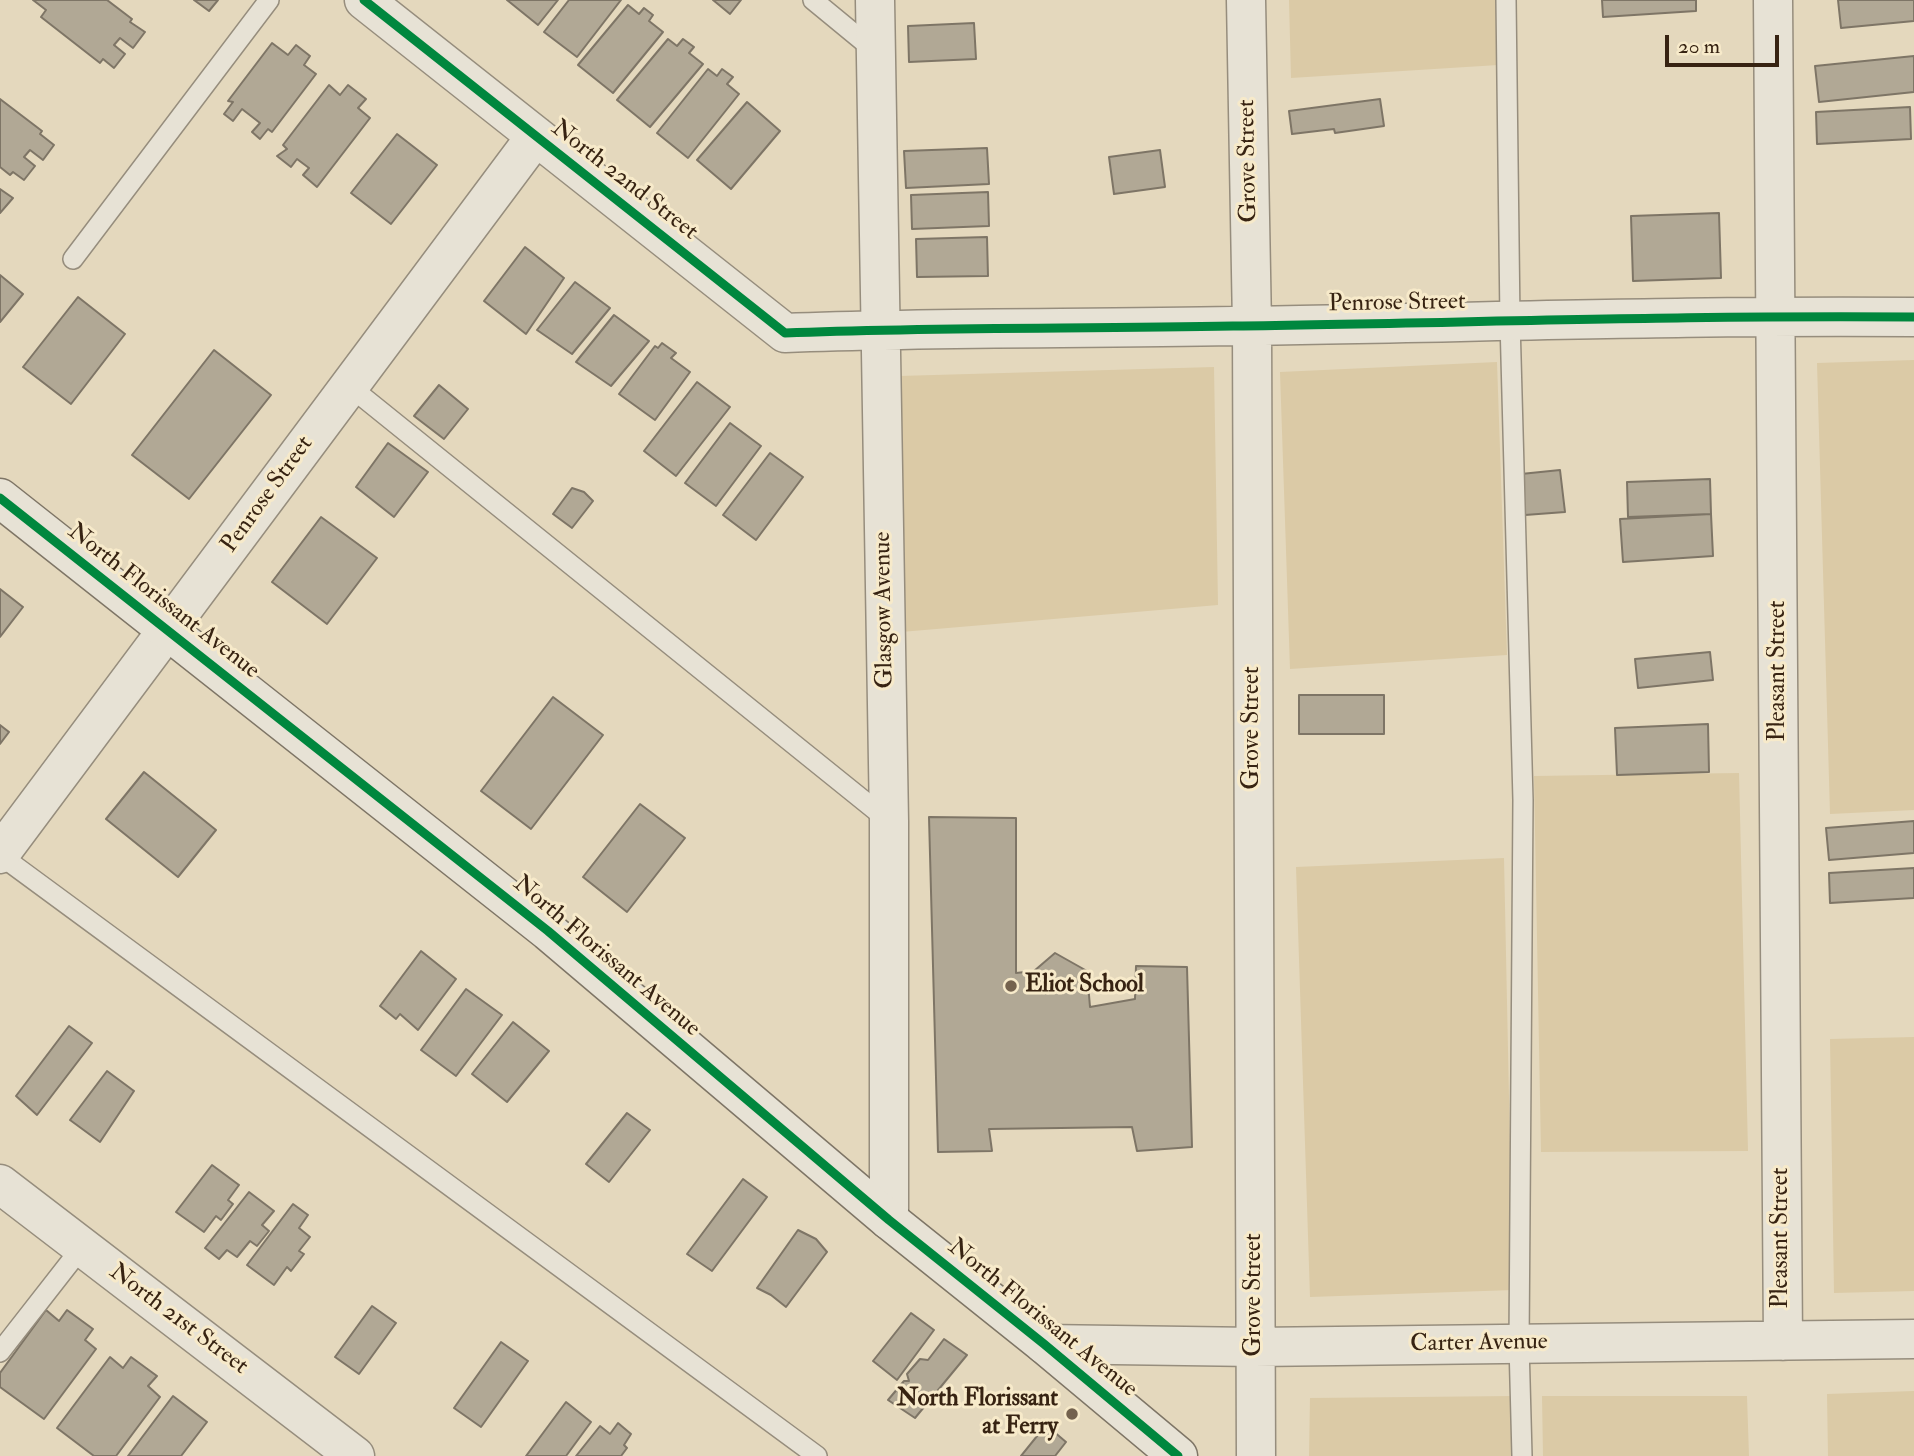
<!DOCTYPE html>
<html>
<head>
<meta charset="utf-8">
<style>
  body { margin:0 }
  #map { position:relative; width:1914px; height:1456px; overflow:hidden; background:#e4d8bd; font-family:"IM FELL Double Pica",serif }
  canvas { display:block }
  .scale { position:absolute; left:1665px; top:35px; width:114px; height:32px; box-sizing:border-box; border:4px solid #372312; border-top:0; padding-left:9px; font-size:21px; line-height:24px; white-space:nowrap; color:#372312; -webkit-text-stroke:5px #f7eaca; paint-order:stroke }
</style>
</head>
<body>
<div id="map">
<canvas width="1914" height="1456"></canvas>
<div class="scale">20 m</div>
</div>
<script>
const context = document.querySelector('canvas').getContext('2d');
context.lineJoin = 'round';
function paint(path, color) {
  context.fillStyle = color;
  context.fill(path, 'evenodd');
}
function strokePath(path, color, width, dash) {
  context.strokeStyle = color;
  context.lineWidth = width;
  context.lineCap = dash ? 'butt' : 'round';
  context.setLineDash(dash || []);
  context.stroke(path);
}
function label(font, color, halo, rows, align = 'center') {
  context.font = font + ' "IM FELL Double Pica",serif';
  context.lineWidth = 6;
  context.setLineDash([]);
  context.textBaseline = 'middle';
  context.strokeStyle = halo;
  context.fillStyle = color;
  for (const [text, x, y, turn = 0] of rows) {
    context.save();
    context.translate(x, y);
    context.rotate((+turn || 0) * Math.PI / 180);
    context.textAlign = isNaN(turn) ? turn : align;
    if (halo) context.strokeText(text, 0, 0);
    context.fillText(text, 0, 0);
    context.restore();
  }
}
paint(new Path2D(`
  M 1289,0 L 1497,0 L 1498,65 L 1291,78 Z
  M 1914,360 L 1914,810 L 1830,814 L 1817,363 Z
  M 1497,362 L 1507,655 L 1290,669 L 1280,372 Z
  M 1214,367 L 1218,605 L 901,632 L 899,376 Z
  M 1739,773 L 1748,1151 L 1541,1152 L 1534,776 Z
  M 1504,858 L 1513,1290 L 1310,1297 L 1296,867 Z
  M 1914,1037 L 1914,1291 L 1834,1293 L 1830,1039 Z
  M 1914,1391 L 1914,1456 L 1828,1456 L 1827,1394 Z
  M 1513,1396 L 1515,1456 L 1309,1456 L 1310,1398 Z
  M 1542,1396 L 1747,1396 L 1749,1456 L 1543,1456 Z`), '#dbcaa6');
const building = new Path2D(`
  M 33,0 L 107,0 L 132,19 L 130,22 L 145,32 L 133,48 L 120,38 L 114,45 L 125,54 L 114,68 L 103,59 L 100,63 L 41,17 L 46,10 Z
  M 194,0 L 218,0 L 209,11 Z
  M 507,0 L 558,0 L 538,25 Z
  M 569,0 L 621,0 L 577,57 L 544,32 Z
  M 713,0 L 741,0 L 730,14 Z
  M 1602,0 L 1696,0 L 1696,11 L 1603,17 Z
  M 1838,0 L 1914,0 L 1914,21 L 1841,28 Z
  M 628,5 L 639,14 L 644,8 L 653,15 L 649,21 L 663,32 L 613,93 L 578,65 Z
  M 974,23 L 976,59 L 909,62 L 908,26 Z
  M 668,39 L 677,46 L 683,39 L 694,47 L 689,53 L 703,64 L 650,127 L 617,100 Z
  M 272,43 L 288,55 L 296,45 L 310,56 L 304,65 L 316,74 L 272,132 L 268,129 L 260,139 L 252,132 L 260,123 L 242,109 L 233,121 L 224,114 L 233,102 L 228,101 Z
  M 1914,56 L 1914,92 L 1819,102 L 1815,66 Z
  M 708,69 L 717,76 L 722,69 L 733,77 L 727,84 L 739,94 L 688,158 L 657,133 Z
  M 329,85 L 340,95 L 348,85 L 366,99 L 358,108 L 370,118 L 317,187 L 303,175 L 309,168 L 297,159 L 291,167 L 277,156 L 287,149 L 283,145 Z
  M 0,99 L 42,131 L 40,134 L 54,145 L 43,160 L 30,150 L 24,157 L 35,166 L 24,180 L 13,172 L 10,175 L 0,167 Z
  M 1380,99 L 1384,126 L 1335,133 L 1334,129 L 1292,134 L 1289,111 Z
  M 747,102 L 780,131 L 731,189 L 697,160 Z
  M 1910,107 L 1911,139 L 1817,144 L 1816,112 Z
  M 397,134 L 437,165 L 391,224 L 351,193 Z
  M 987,148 L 989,184 L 906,188 L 904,151 Z
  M 1160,150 L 1165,187 L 1114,194 L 1109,157 Z
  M 0,189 L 13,198 L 0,213 Z
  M 988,192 L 989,226 L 912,229 L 911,195 Z
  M 1719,213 L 1721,278 L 1633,281 L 1631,216 Z
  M 987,237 L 988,276 L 917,277 L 916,239 Z
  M 525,247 L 564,278 L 526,334 L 484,301 Z
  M 0,275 L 23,294 L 0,322 Z
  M 575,282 L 610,308 L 572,354 L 537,330 Z
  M 78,297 L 125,334 L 71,404 L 23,367 Z
  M 614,315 L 649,341 L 611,386 L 576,362 Z
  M 662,343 L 676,353 L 671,358 L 690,372 L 655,420 L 619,394 L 655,346 L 658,348 Z
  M 214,350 L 271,395 L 189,499 L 132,455 Z
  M 697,382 L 730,407 L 676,476 L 644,451 Z
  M 439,385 L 468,409 L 444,439 L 414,416 Z
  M 730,423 L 761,446 L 716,506 L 685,483 Z
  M 388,443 L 428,472 L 394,517 L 356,487 Z
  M 770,453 L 803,477 L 756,540 L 723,515 Z
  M 1560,470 L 1565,512 L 1525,515 L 1521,474 Z
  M 1710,479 L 1711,514 L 1628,517 L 1627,482 Z
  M 572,488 L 584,492 L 593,501 L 572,528 L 553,514 Z
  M 1711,514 L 1713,556 L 1623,562 L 1620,519 Z
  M 321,517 L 377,558 L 327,624 L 272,582 Z
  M 0,589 L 23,607 L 0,637 Z
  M 1710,652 L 1713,680 L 1638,688 L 1635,659 Z
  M 1299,695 L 1384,695 L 1384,734 L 1299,734 Z
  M 553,697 L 603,735 L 531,829 L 481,791 Z
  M 1708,724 L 1709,772 L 1617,775 L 1615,728 Z
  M 0,725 L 9,732 L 0,744 Z
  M 144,772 L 216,830 L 178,877 L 106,819 Z
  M 640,804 L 685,838 L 627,912 L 583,877 Z
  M 929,817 L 1016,818 L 1016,973 L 1034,971 L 1055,953 L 1087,971 L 1090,1007 L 1135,999 L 1136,966 L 1187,967 L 1192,1147 L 1137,1151 L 1132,1127 L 989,1129 L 992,1151 L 938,1152 Z
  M 1914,821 L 1914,853 L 1829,860 L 1826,828 Z
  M 1914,868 L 1914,898 L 1830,903 L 1829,873 Z
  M 421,951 L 456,979 L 418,1030 L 400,1014 L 396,1019 L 380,1006 Z
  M 466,989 L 502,1015 L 456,1076 L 421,1050 Z
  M 513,1022 L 549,1051 L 507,1102 L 472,1074 Z
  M 69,1026 L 92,1043 L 37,1115 L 16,1096 Z
  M 107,1071 L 134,1091 L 100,1142 L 70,1120 Z
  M 627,1113 L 650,1130 L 609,1182 L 586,1164 Z
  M 212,1165 L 239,1185 L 228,1200 L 233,1204 L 221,1220 L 216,1216 L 204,1232 L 176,1212 Z
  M 743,1179 L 767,1197 L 712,1271 L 687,1254 Z
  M 249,1192 L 274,1211 L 262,1225 L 269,1231 L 257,1246 L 250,1241 L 237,1257 L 227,1250 L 219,1259 L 205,1248 Z
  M 293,1204 L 308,1215 L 299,1228 L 310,1237 L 299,1251 L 304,1254 L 291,1271 L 287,1267 L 274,1285 L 247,1265 Z
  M 798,1230 L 816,1239 L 827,1252 L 786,1307 L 771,1295 L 757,1288 Z
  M 372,1306 L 396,1323 L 359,1374 L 335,1357 Z
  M 46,1310 L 59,1321 L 67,1310 L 93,1329 L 85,1340 L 96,1349 L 44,1419 L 0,1387 L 0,1373 Z
  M 911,1313 L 934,1330 L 897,1380 L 873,1361 Z
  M 944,1339 L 967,1355 L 915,1418 L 888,1400 L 904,1381 L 909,1381 L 907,1374 L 920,1359 L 928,1360 Z
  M 501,1342 L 528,1361 L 481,1427 L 454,1408 Z
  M 110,1357 L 123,1368 L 131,1357 L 157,1376 L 148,1386 L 160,1397 L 116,1456 L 94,1456 L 57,1428 Z
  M 173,1396 L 207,1422 L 181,1456 L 128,1456 Z
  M 566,1402 L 591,1422 L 566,1456 L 526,1456 Z
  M 618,1423 L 631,1434 L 624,1445 L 627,1448 L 621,1456 L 576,1456 L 600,1426 L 610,1434 Z
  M 1046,1425 L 1066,1442 L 1055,1456 L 1021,1456 Z`);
paint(building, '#b1a895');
strokePath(building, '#7e7566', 2);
const lane = new Path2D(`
  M 813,0 L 875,51
  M 1506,0 L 1510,321 L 1523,800 L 1519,1344 L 1522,1456
  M 73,259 L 269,0
  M 348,385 L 889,821
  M 0,855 L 817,1456
  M 0,1352 L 82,1247`);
const street = new Path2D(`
  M 364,0 L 785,333 C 935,327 1084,329 1233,326 C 1460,323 1687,315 1914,317
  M 875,0 L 889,821 L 889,1220
  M 1246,0 L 1252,326 L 1256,1456
  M 1773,0 L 1783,1341
  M 0,854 L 536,136
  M 0,1184 L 355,1456
  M 1044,1344 L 1255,1347 L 1914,1339`);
const secondary = new Path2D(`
  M 0,498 L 548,931 L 889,1220 L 1044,1344 L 1178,1456`);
strokePath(lane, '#968d7d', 22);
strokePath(street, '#968d7d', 41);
strokePath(secondary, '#7e7566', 41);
strokePath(lane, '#e7e2d5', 19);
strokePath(street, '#e7e2d5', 38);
strokePath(secondary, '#e7e2d5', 38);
strokePath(new Path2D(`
  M 364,0 L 785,333 C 935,327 1084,329 1233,326 C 1460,323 1687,315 1914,317
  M 0,498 L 548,931 L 889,1220 L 1044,1344 L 1178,1456`), '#00873e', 9);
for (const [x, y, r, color] of [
  [1011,986,7,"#74624e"],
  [1072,1414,7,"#74624e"]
]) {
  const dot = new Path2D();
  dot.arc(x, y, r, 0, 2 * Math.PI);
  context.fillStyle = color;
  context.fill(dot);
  strokePath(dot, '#f7eaca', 2.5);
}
label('24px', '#372312', '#f7eaca', [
  ["Grove Street",1249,161,-91],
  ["North 22nd Street",624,181,38],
  ["Penrose Street",1397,304,-1],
  ["Penrose Street",268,495,-54],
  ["North Florissant Avenue",163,602,38],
  ["Glasgow Avenue",885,610,-91],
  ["Pleasant Street",1779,671,-90],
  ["Grove Street",1253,728,-90],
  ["North Florissant Avenue",606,957,40],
  ["Pleasant Street",1782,1238,-90],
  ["Grove Street",1255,1295,-90],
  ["North Florissant Avenue",1042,1319,39],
  ["North 21st Street",178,1320,37],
  ["Carter Avenue",1479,1344,-1]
]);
label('bold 24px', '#372312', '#f7eaca', [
  ["Eliot School",1025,986],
  ["North Florissant",1058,1400,"right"],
  ["at Ferry",1058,1428,"right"]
], 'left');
</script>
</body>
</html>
